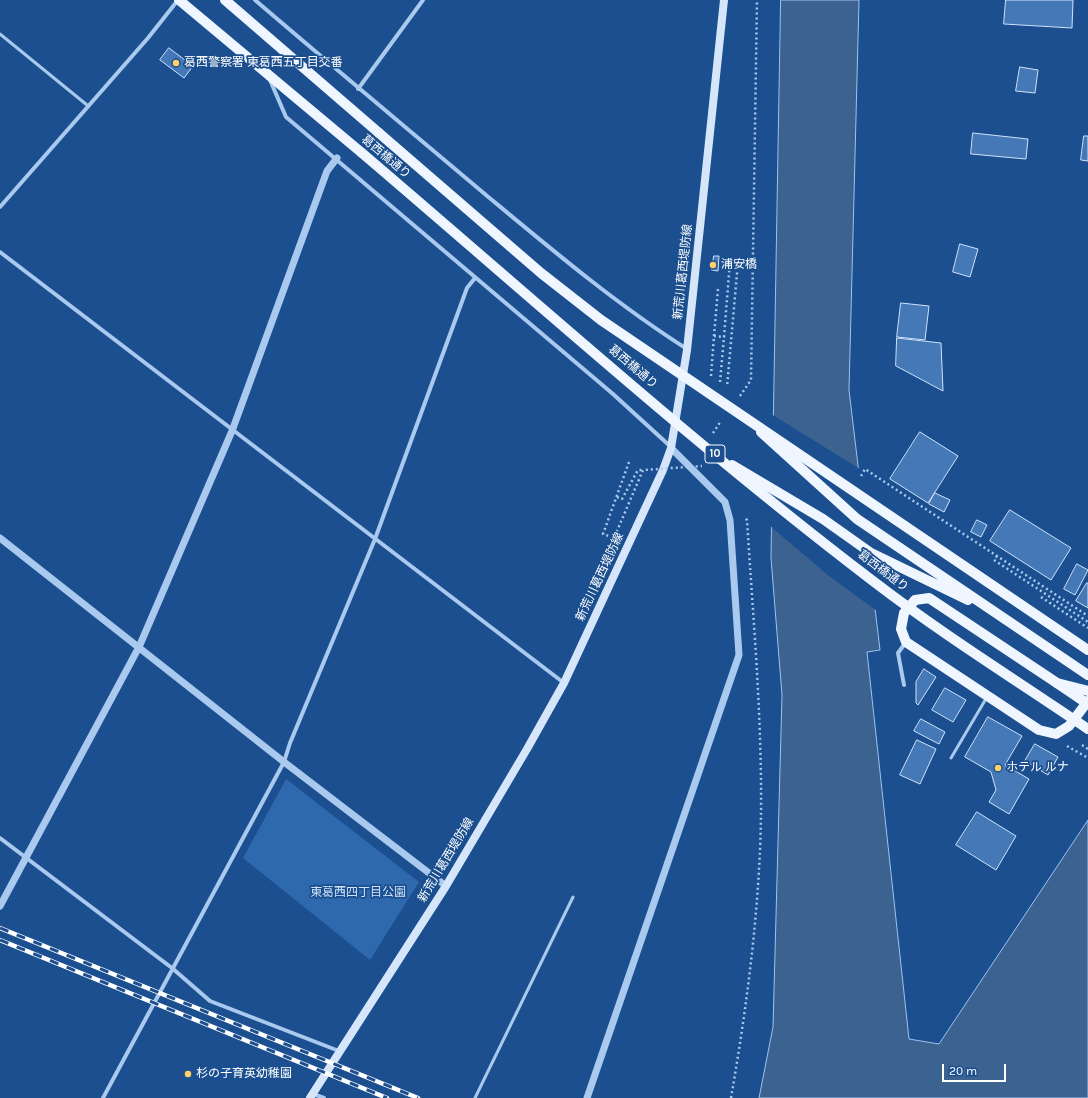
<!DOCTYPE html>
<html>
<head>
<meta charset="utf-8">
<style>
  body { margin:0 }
  #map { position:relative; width:1088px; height:1098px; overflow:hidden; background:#1b4f8f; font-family:Karla,sans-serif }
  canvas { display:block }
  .scale { position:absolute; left:942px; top:1064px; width:64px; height:18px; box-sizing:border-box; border:2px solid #fff; border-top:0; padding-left:5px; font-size:12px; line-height:14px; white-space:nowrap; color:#fff; -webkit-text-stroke:3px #1b4f8f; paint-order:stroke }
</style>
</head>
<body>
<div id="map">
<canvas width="1088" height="1098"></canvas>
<div class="scale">20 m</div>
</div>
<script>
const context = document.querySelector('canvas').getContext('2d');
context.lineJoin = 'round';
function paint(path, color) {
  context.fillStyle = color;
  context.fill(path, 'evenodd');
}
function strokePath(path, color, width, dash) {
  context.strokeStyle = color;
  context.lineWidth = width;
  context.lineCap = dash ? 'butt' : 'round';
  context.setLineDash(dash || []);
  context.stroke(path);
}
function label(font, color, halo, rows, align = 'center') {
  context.font = font + ' Karla,"Noto Sans JP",sans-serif';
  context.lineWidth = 3.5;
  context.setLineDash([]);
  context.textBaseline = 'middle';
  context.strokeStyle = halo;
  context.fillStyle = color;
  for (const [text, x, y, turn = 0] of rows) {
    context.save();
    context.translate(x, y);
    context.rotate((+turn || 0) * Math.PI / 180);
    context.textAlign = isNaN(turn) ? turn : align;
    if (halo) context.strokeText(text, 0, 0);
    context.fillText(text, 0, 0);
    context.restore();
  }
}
paint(new Path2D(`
  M 286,779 L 419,882 L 370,960 L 243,858 Z`), '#2e69ad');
const water = new Path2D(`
  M 781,0 L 859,0 L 849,390 L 880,650 L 867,652 L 909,1039 L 939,1044 L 1088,820 L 1088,1098 L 759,1098 L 773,1027 L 782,695 L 771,558 Z`);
paint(water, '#3c6290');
strokePath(water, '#9cc4f0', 1);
paint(new Path2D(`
  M 771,414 L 860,469 L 877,611 L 829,576 L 769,525 Z`), '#1b4f8f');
const building = new Path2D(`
  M 1006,0 L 1073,0 L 1072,28 L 1004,24 Z
  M 169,48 L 193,66 L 184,78 L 160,60 Z
  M 1020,67 L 1038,70 L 1035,93 L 1016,91 Z
  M 973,133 L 1028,139 L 1026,159 L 971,154 Z
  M 1084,136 L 1088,136 L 1088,161 L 1081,160 Z
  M 960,244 L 978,249 L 970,277 L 953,272 Z
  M 714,256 L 719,256 L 718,271 L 712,270 Z
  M 901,303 L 929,306 L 925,340 L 897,337 Z
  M 897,338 L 941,343 L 943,391 L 896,366 Z
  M 920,432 L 958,456 L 928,503 L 890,479 Z
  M 935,493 L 950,500 L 944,512 L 929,504 Z
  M 1010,510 L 1071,548 L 1051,580 L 990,541 Z
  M 977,520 L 987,525 L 981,537 L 971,532 Z
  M 1077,564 L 1088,570 L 1075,595 L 1064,589 Z
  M 1087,583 L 1088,583 L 1088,608 L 1076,601 Z
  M 924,669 L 936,677 L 918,705 L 916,703 L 916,682 Z
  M 945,688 L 966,700 L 953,722 L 932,710 Z
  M 988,717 L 1022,736 L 1005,765 L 1029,779 L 1009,814 L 989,802 L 996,790 L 991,772 L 965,757 Z
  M 921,719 L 945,732 L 939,744 L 914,731 Z
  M 917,740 L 936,749 L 920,784 L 900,775 Z
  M 1035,744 L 1058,757 L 1048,775 L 1025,761 Z
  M 977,812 L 1016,836 L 996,870 L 956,845 Z`);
paint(building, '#4478b7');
strokePath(building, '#cfe3fa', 1);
strokePath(new Path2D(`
  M 714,336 L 718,289
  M 711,376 L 714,336 L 724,337 L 730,261 L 738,262 L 727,387
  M 720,382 L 724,337
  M 740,396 L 751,380 L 757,0
  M 713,433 L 721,421
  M 861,476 L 865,469 L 1088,616
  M 617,497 L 622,499 L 638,470 L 643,470
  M 997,556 L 994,560 L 1088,622
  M 1082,745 L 1088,749
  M 1067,746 L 1088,758
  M 731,1098 C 747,1006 760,906 761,813 C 762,715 753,617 747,520 L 745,518`), '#a9c9ee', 2.5, [2, 3]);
strokePath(new Path2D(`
  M 0,34 L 87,105
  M 951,758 L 987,697
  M 475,1098 L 573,897`), '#a9c9ee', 3);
strokePath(new Path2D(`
  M 255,0 C 332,66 409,130 486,195 C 551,249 616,304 687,349
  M 270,80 L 286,117 L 613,394 L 671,447
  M 358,89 L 423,0
  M 0,207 L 148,38 L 178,0
  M 0,252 L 564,683
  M 904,685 L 898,653 L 906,642
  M 0,838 L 172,968 L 210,1001 L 339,1051
  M 313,1094 L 324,1098
  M 103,1098 L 284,762 L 290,743 L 375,539 L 467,288 L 475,278`), '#a9c9ee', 4);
strokePath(new Path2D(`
  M 0,538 L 284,762 L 446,886
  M 0,906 L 139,647 L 232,431 L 327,171 L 337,158
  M 587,1098 L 739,655 L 730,520 L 725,502 L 671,448`), '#a9c9ee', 7);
strokePath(new Path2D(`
  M 310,1098 L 446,886 L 527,749 L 564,683 L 663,470 L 671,448 L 687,350 L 724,0`), '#d6e6fa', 8);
strokePath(new Path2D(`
  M 179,0 L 362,153
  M 225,0 L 379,133
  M 761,432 L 857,519 L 1088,675
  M 732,465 L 823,519 L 871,553 L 968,600
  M 1088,691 L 1057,683 L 929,598 L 915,600 L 904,613 L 901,629 L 906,642 L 1039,730 L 1056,734 L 1069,726 L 1088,701`), '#f0f6ff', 10);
const rail = new Path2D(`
  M 0,928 L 418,1098
  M 0,940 L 387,1098`);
strokePath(rail, '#fff', 4.5);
strokePath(rail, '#1b4f8f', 3, [9]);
strokePath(new Path2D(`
  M 629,462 L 603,534 L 614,538 L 643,470 L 702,466
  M 1041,597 L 1088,628`), '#a9c9ee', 2.5, [2, 3]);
strokePath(new Path2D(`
  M 379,133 L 541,273 L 601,320 L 1088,650
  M 362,153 C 531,297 697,447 873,581 C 942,634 1016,680 1088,729
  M 1057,683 L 1088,704`), '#f0f6ff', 10);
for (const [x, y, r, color] of [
  [176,63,4,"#ffd166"],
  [713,265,4,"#ffd166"],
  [998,768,4,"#ffd166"],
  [188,1074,4,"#ffd166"]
]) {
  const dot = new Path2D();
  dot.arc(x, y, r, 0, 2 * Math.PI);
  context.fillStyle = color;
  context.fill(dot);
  strokePath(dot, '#1b4f8f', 1.5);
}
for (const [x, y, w] of [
  [715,454,20]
]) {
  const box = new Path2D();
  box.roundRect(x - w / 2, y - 9, w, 18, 3);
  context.fillStyle = '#1b4f8f';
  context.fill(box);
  strokePath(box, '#fff', 1);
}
label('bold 11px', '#fff', null, [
  ["10",715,454]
]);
label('12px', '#fff', '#1b4f8f', [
  ["葛西警察署 東葛西五丁目交番",184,63],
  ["浦安橋",721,265],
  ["ホテル ルナ",1006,768],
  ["杉の子育英幼稚園",196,1074]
], 'left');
label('12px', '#fff', '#1b4f8f', [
  ["葛西橋通り",386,157,40],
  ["新荒川葛西堤防線",683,272,-84],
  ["葛西橋通り",633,367,40],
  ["葛西橋通り",883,571,37],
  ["新荒川葛西堤防線",600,577,-65],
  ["新荒川葛西堤防線",446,860,-59]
]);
label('12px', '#cfe3fa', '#1b4f8f', [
  ["東葛西四丁目公園",358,893]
]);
</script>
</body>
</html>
